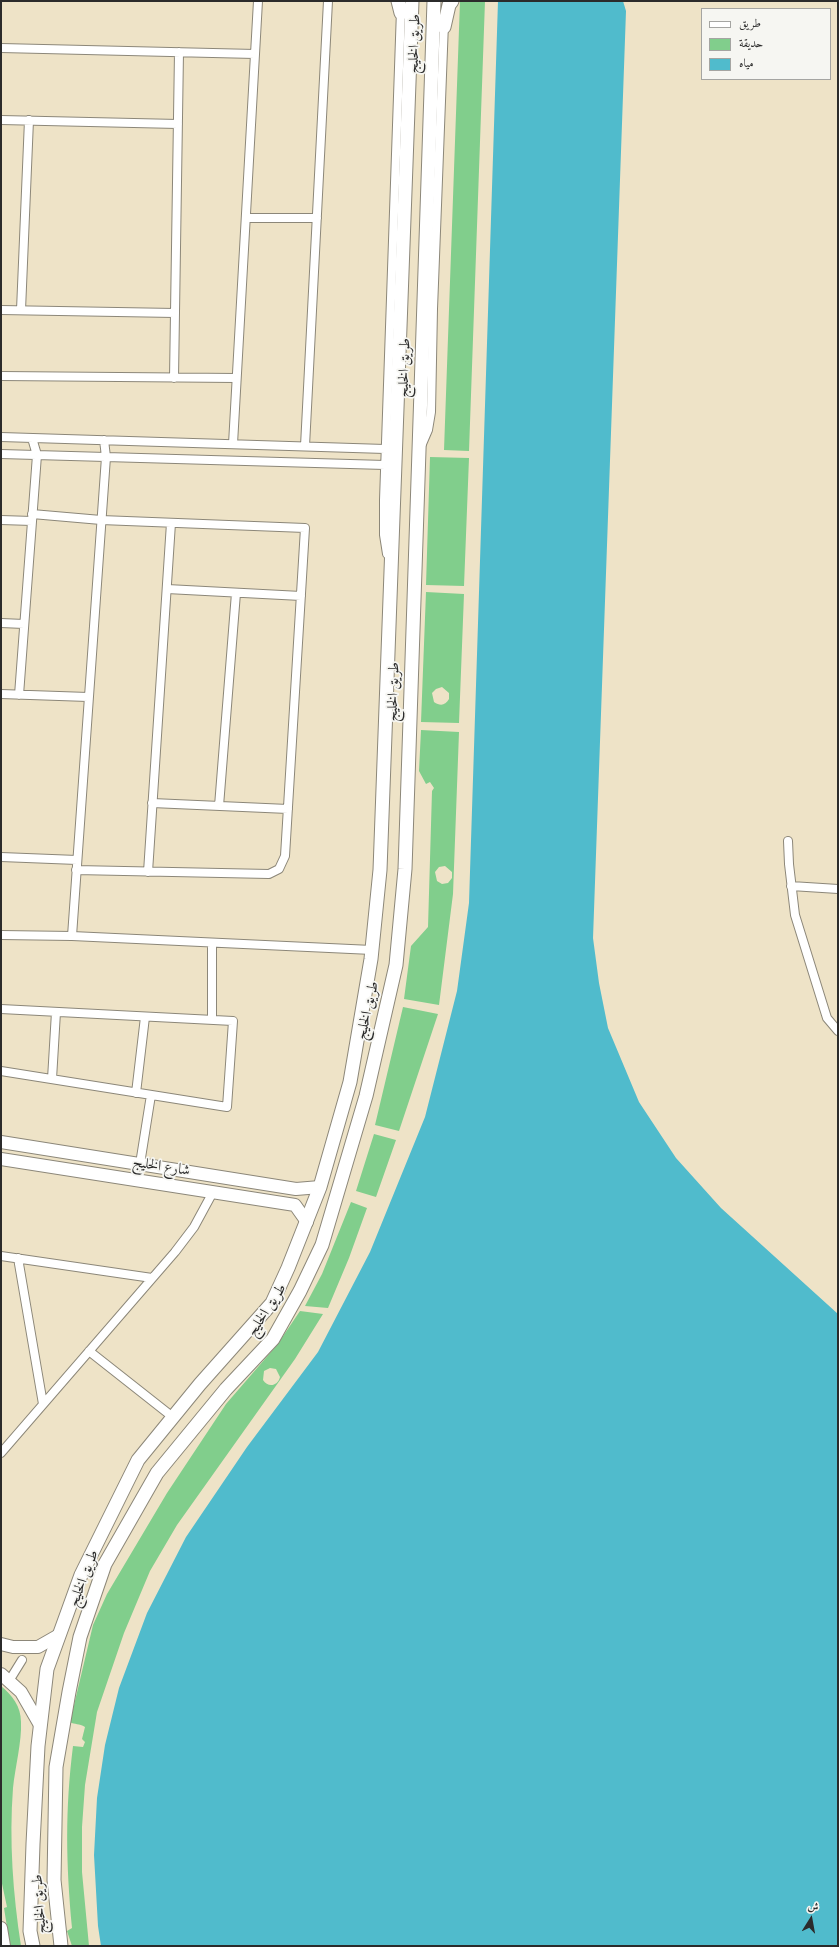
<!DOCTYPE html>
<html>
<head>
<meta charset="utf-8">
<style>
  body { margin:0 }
  #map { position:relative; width:839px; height:1947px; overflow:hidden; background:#eee3c7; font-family:"Sorts Mill Goudy",Amiri,serif }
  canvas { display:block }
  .frame { position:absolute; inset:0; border:2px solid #2b2b2b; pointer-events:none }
  .legend { position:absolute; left:701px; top:8px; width:130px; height:72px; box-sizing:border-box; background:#f6f6f2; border:1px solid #a5a5a2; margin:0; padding:5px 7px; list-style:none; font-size:12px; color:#2b2b2b }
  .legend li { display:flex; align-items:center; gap:8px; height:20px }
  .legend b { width:20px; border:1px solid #a5a5a2 }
  .north { position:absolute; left:791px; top:1899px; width:40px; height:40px; -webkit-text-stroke:3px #f6f6f2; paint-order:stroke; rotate:11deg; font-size:11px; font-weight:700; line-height:16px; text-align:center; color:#2b2b2b }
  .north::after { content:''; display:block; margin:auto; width:14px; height:18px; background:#2b2b2b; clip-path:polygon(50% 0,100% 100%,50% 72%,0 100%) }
</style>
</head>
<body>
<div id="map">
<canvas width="839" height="1947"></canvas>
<div class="frame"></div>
<ul class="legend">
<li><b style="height:5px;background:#fff"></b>طريق</li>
<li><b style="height:11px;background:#81ce8c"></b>حديقة</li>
<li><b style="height:11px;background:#50bbcc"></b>مياه</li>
</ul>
<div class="north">ش</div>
</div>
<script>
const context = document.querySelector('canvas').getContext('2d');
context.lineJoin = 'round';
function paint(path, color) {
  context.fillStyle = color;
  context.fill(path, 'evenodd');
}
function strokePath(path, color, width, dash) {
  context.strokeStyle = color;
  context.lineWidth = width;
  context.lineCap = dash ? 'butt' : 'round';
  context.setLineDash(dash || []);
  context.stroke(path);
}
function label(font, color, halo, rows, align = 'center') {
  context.font = font + ' "Sorts Mill Goudy",Amiri,serif';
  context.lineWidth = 3.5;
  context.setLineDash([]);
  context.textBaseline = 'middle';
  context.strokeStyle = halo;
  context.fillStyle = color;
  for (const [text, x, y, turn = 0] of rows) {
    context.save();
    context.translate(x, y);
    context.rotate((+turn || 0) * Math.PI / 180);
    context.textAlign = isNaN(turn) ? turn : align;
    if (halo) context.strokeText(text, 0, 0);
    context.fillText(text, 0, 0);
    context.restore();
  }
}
paint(new Path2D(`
  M 460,1 L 485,1 L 469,451 L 444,450 Z
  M 430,457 L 469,458 L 464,586 L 426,585 Z
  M 426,592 L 464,594 L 459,723 L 421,722 ZM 442,687 L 449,693 L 449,699 C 445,706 440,706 434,702 L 432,693 L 436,689 Z
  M 421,730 L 459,732 L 453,894 L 439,1005 L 404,999 L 411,946 L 428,927 L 432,791 L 434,788 L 430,782 L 426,784 L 419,771 ZM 445,866 L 452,872 L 452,878 L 448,883 L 442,884 L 437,881 L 435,872 L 439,867 Z
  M 403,1007 L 438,1014 L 399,1131 L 375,1125 Z
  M 374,1134 L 396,1140 L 376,1197 L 356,1191 Z
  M 351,1202 L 367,1208 L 349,1258 L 328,1308 L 305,1306 L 322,1274 Z
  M 300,1311 L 323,1314 L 295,1359 L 177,1525 L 150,1571 L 124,1633 L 97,1712 L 85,1785 L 82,1827 L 82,1872 L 89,1946 L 72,1946 L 67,1931 L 72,1928 C 66,1863 65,1810 73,1746 L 83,1747 L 85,1742 L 82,1739 L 85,1727 C 79,1723 75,1725 70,1722 L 93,1625 L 107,1594 L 167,1493 L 226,1404 L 277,1345 ZM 270,1368 L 276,1369 L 280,1377 C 278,1386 268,1388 263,1380 L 264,1371 Z
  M 1,1686 C 12,1695 21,1706 21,1722 C 22,1741 15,1768 13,1788 C 9,1841 13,1894 21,1946 L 10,1946 L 4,1908 L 7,1907 L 1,1879 Z`), '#81ce8c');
paint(new Path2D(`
  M 498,1 L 623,1 L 626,11 L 593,938 L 599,983 L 608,1028 L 639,1102 L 676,1158 L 721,1208 L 838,1314 L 838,1946 L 101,1946 L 98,1926 L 94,1855 L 97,1798 L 105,1745 L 119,1688 L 147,1613 L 186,1537 L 247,1447 L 318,1352 L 370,1252 L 425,1117 L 457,991 L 469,903 Z`), '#50bbcc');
const street = new Path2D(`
  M 1,48 L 255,54
  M 1,120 L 178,124
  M 246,218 L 317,218
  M 1,310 L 175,313
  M 21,310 L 29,120
  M 1,376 L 236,378
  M 174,378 L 179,52
  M 1,437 L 385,449
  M 233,444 L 258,1
  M 422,444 L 428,430 L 431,412 L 433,309 L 444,23
  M 305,446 L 328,1
  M 1,454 L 385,465
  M 32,514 L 101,520 L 305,528 L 285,856 L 279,869 L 269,874 L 76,870
  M 1,520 L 32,521
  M 387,554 L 384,535 L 384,500 L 401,10
  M 167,589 L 301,596
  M 1,623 L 24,624
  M 1,694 L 88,697
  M 19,695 L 37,455 L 32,438
  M 152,803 L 288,809
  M 219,806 L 236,593
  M 788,841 L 789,864 L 795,915 L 827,1018 L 838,1031
  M 1,857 L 77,860
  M 148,872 L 171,523
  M 791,886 L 838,889
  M 1,935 L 72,936 L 372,950
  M 72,936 L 106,457 L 104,440
  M 1,1009 L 233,1021 L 227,1107 L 1,1071
  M 212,1020 L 212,943
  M 52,1079 L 56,1012
  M 136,1093 L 145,1017
  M 140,1164 L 151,1095
  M 1,1256 L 152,1278
  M 18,1258 L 43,1404
  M 89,1351 L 174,1418
  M 1,1453 L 175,1252 L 194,1227 L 213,1192
  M 9,1681 L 22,1660`);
const secondary = new Path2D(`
  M 1,1142 L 296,1189 L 320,1187
  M 1,1159 L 295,1205 L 307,1222
  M 1,1644 L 13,1647 L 38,1647 L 59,1635
  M 1,1674 L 21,1692 L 40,1725
  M 1,1928 L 4,1946`);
const primary = new Path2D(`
  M 398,1 L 401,13
  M 444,27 L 449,5 L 452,1
  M 33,1946 L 30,1931 L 33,1844 L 38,1746 L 47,1669 L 81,1575 L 138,1460 L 200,1384 L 272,1303 L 288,1268 L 320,1187 L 350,1082 L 371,959 L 380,870 L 412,1
  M 61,1946 L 54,1880 L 56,1767 L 69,1692 L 80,1637 L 105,1564 L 157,1473 L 226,1389 L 273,1339 L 300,1291 L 322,1245 L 366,1096 L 396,965 L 405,869 L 434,1`);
strokePath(street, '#8c8779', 10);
strokePath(secondary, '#8c8779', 14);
strokePath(primary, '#8c8779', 15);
strokePath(street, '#fff', 8);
strokePath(secondary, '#fff', 12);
strokePath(primary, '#fff', 13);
label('15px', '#2b2b2b', '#f6f6f2', [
  ["طريق الخليج",416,44,-88],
  ["طريق الخليج",406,368,-88],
  ["طريق الخليج",395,692,-88],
  ["طريق الخليج",369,1011,-77],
  ["شارع الخليج",161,1168,9],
  ["طريق الخليج",268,1311,-57],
  ["طريق الخليج",85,1579,-69],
  ["طريق الخليج",41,1904,-94]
]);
</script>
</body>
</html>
